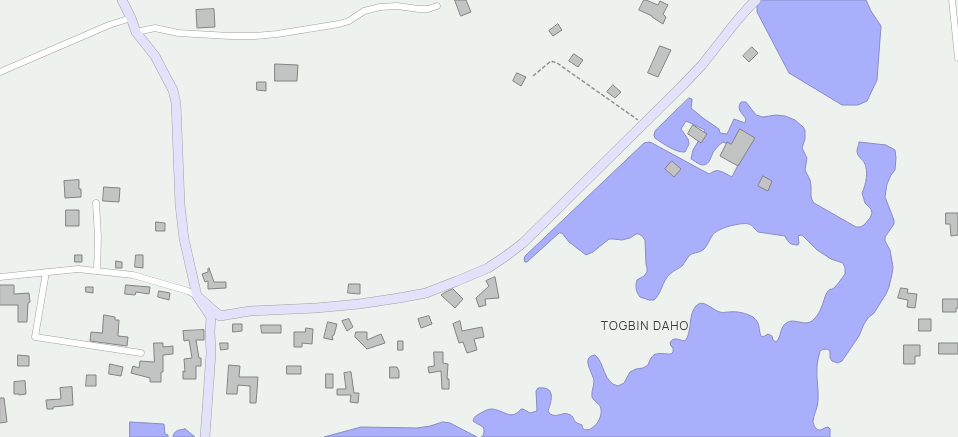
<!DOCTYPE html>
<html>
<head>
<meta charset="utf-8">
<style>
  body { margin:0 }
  canvas { display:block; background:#eef2ef }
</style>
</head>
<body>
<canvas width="958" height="437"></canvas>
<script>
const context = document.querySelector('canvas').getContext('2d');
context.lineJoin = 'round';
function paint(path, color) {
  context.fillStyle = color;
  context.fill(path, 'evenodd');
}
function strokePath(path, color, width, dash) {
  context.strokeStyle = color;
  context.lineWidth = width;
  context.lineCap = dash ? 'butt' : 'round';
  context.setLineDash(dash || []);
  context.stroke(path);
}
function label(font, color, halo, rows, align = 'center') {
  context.font = font + ' Manrope,sans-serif';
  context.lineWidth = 3;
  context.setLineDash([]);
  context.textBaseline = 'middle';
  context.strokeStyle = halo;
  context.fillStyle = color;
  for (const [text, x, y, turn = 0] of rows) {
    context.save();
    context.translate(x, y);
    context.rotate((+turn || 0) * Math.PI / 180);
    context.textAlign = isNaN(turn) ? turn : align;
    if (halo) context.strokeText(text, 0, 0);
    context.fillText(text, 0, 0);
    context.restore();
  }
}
const water = new Path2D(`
  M 761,0 L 866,0 L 871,11 L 881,26 L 877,80 L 867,101 L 858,105 L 842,105 L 789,73 L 757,12 L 757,4 Z
  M 689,98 L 692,99 L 692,101 L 691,108 L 703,118 L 719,129 L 720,133 L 727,134 L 734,119 L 745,123 L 746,119 C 742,113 736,109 741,102 L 746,102 L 756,115 L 763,117 L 776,115 L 785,116 L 795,120 L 803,127 L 805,130 L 805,139 L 802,148 L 807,158 L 805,170 L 810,180 L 811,186 L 811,196 L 812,200 L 814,203 L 856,227 L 860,227 L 864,225 L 870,218 L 872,213 L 871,209 L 865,203 L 862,193 C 866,184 869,171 864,162 C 861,158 857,156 857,151 C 857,148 859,145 859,142 L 886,145 L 895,150 L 896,158 L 895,170 L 891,175 L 887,184 L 885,197 L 894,220 L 894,224 L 885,237 L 885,241 L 890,250 L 893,267 L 892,274 L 889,287 L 886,294 L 874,313 L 868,318 L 864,324 L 859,336 L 842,361 L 838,363 L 832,361 L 830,358 L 830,351 C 826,348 824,349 820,351 C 819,356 817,362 817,367 C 816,378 819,390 818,401 C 818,408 813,415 813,422 C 814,426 815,428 818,430 C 822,431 824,427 828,427 L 830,429 L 830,437 L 481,437 L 483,436 C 487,425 479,426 473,421 C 474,417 475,416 479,414 C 483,412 487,409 491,409 C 503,409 511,422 521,409 L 523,409 L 530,413 L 537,411 L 536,391 L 538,388 C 556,386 552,400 548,411 L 550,414 C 558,418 562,412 568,414 C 575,416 572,420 577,423 C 578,424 581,424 582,425 C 583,437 603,425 601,409 C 600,403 594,402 592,397 C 591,392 594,386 594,381 C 593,373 580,357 595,355 C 605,363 603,383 618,386 L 624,383 L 630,372 L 636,369 L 643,368 L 648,365 C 653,350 658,354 671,354 L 673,352 L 673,348 L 671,346 L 670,343 C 673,336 679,340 685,341 C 692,334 688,314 696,306 C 703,298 712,310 720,312 C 723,313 726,312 729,312 C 737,311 746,313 753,317 C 761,323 758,329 761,336 L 763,337 L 768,334 L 772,336 L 773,340 L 776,342 C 782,337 779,326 788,322 C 796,318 806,328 814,319 C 817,316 820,312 821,308 C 824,303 824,296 828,291 C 832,287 830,291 834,288 C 838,284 842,278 845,274 L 845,268 L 843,263 L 831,259 L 817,250 L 803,236 L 801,235 L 798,236 L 799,243 L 798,245 C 791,245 788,243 785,236 L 758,232 C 755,230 753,225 749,224 C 741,222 716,228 712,236 C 709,240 708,245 704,249 C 700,253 695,252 690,255 C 687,258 685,262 683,265 C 679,269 674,270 670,274 C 662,281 662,293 654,300 L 649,300 L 640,297 C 636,292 635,287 637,280 L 644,276 L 647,272 L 647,268 L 646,264 L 645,240 L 642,236 L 639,234 L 636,234 L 630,238 L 622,240 L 613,239 L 609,239 L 593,252 L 586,255 L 569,242 L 562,233 L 559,233 L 527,262 L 525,262 L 524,259 L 525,256 L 644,143 L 649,142 L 652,143 L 709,174 C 711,173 712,172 715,171 C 719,169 728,175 732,177 L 745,151 L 723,142 C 720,144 717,147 714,151 C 711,155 710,165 703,165 C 699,165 695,161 691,159 L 693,150 L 705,130 L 686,121 L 681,129 L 688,139 L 689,144 L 685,152 C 676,153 662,143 655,138 L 654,135 L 655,131 Z
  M 130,422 L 164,424 L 165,434 L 168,435 L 168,437 L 130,437 Z
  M 443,422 L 450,423 L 477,437 L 324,437 L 361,427 L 417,428 L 430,426 Z
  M 185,429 L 189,432 L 195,437 L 173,437 C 174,430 179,430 185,429 Z`);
paint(water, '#aaaffc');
strokePath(water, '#898cc2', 1);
const building = new Path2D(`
  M 455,0 L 466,0 L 471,12 L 461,16 Z
  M 644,0 L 646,0 L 658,5 L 660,1 L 668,5 L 663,14 L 666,17 L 663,24 L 652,17 L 652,16 L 639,10 Z
  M 214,9 L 215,27 L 197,28 L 196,10 Z
  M 558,24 L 562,30 L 553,36 L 549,31 Z
  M 660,46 L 671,50 L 658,77 L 648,73 Z
  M 752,47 L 758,53 L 749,62 L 743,56 Z
  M 574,54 L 583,60 L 578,67 L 569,61 Z
  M 275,64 L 298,65 L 297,81 L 275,81 Z
  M 517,73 L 526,77 L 521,86 L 513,81 Z
  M 257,82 L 266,82 L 266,91 L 257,90 Z
  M 613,85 L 621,92 L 615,98 L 607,92 Z
  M 693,125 L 707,134 L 701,143 L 688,134 Z
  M 740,129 L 755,138 L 738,166 L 720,156 L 727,142 L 731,144 Z
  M 672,161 L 681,169 L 674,177 L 665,169 Z
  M 763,176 L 772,181 L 768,191 L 758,186 Z
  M 79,180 L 79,189 L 81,189 L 81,197 L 65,198 L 64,181 Z
  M 104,187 L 120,188 L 119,202 L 103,201 Z
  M 66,210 L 79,210 L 79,226 L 66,226 Z
  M 946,213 L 958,213 L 958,235 L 951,236 L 950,224 L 946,224 Z
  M 156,222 L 165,223 L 165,231 L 156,231 Z
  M 75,255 L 82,255 L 82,262 L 75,262 Z
  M 136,255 L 143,255 L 143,268 L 135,267 Z
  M 116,261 L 122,262 L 122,268 L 116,268 Z
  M 209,268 L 214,282 L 226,282 L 226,288 L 208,289 L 208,281 L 205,282 L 202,274 L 208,272 L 208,269 Z
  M 495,277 L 499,298 L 485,299 L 486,305 L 479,307 L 476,298 L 489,286 L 486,281 Z
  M 349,284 L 360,284 L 360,294 L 348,293 Z
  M 0,285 L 14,285 L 14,294 L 29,293 L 30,302 L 28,303 L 27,322 L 18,322 L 18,305 L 0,305 Z
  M 126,285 L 150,287 L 149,294 L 136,292 L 135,295 L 125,294 Z
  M 86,287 L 93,287 L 93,293 L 86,292 Z
  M 901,288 L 908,289 L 907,293 L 917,294 L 915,308 L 907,307 L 908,300 L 898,298 Z
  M 453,289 L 463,299 L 455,308 L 441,295 L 444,293 Z
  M 159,291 L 170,293 L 169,300 L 158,297 Z
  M 943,299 L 958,299 L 958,308 L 956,308 L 956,312 L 943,312 Z
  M 104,315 L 115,317 L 115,320 L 119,320 L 118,336 L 128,337 L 127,346 L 90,341 L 91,332 L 102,333 Z
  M 429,316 L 432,324 L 421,328 L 418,319 Z
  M 349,319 L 353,327 L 347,331 L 342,321 Z
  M 919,319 L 931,319 L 931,331 L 919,331 Z
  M 460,321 L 462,331 L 482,327 L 484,337 L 474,339 L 477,350 L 467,353 L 463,342 L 459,343 L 453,324 Z
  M 328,322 L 337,324 L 334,335 L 332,336 L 333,340 L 324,338 Z
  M 233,324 L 242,324 L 242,331 L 233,332 Z
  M 261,325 L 281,325 L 281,333 L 262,333 Z
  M 306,328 L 313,329 L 312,344 L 302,343 L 302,347 L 294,347 L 294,332 L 305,332 Z
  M 204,330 L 204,340 L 196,340 L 199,358 L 201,358 L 201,366 L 196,366 L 196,379 L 183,379 L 183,371 L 185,372 L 184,359 L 192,358 L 189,340 L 184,341 L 183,331 Z
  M 356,332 L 367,332 L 367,340 L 381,334 L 385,343 L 367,349 L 355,337 Z
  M 398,341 L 403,341 L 403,350 L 398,350 Z
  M 154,343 L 163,343 L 163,347 L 173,346 L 173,354 L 163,355 L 163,372 L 161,372 L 161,382 L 150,382 L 150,378 L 131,373 L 133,366 L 139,368 L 140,361 L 154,362 Z
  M 220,343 L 228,343 L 228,349 L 221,350 Z
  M 939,343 L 958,343 L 958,354 L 939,354 Z
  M 904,345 L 920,345 L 920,356 L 915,356 L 915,364 L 904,364 Z
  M 434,352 L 443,352 L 443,363 L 448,364 L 447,379 L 449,379 L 449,389 L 442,389 L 441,371 L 429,373 L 428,367 L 434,366 Z
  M 18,355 L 29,356 L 29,366 L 18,366 Z
  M 110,364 L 123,367 L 121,376 L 109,374 Z
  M 229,365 L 240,366 L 239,377 L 258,377 L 256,403 L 250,403 L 250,386 L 238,385 L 237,394 L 227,394 Z
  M 287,366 L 301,366 L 301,374 L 287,374 Z
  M 390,367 L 397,367 L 399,371 L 399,378 L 390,378 Z
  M 351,372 L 354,393 L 359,393 L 358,403 L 350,402 L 351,395 L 337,395 L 337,389 L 346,389 L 344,373 Z
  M 326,374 L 333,374 L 333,388 L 326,388 Z
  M 87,375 L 96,375 L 96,386 L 86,386 Z
  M 25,381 L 26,394 L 19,395 L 19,394 L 14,394 L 14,382 Z
  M 72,387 L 73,405 L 53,407 L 53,409 L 47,409 L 46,400 L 61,399 L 60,388 Z
  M 0,398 L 4,398 L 7,422 L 0,423 Z`);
paint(building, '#c1c4c2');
strokePath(building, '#808482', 1);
const street = new Path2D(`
  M 952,0 L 958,58
  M 136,32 L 155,28 L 178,33 L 230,36 L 255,36 L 277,34 L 339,24 L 349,21 L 364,11 L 380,7 L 397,6 L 419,9 L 428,9 L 437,6
  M 0,72 L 109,25 L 131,18
  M 96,203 L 98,237 L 97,271
  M 46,272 L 35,337 L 141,353
  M 0,277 L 78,269 L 133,275 L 188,291 L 197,296`);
const secondary = new Path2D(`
  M 122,0 L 131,18 L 136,32 L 155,56 L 167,79 L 173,90 L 176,103 L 180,205 L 184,239 L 197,296 L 211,317 L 210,331 L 211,353 L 205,437
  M 197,296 L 220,316 L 250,311 L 316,308 L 359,304 L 399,298 L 426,293 L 457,281 L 488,268 L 506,256 L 523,243 L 683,85 L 702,65 L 735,23 L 748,8 L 756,0`);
strokePath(street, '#9ea19f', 7);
strokePath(secondary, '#9ea19f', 10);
strokePath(new Path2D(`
  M 533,76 L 551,61 L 557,63 L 638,120`), '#919391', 1.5, [4, 2]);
strokePath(street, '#fff', 6);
strokePath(secondary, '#e2e3fa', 9);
context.letterSpacing = '1px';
label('12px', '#3b3c3b', '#eef2ef', [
  ["TOGBIN DAHO",645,327]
]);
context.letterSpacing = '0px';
</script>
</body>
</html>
